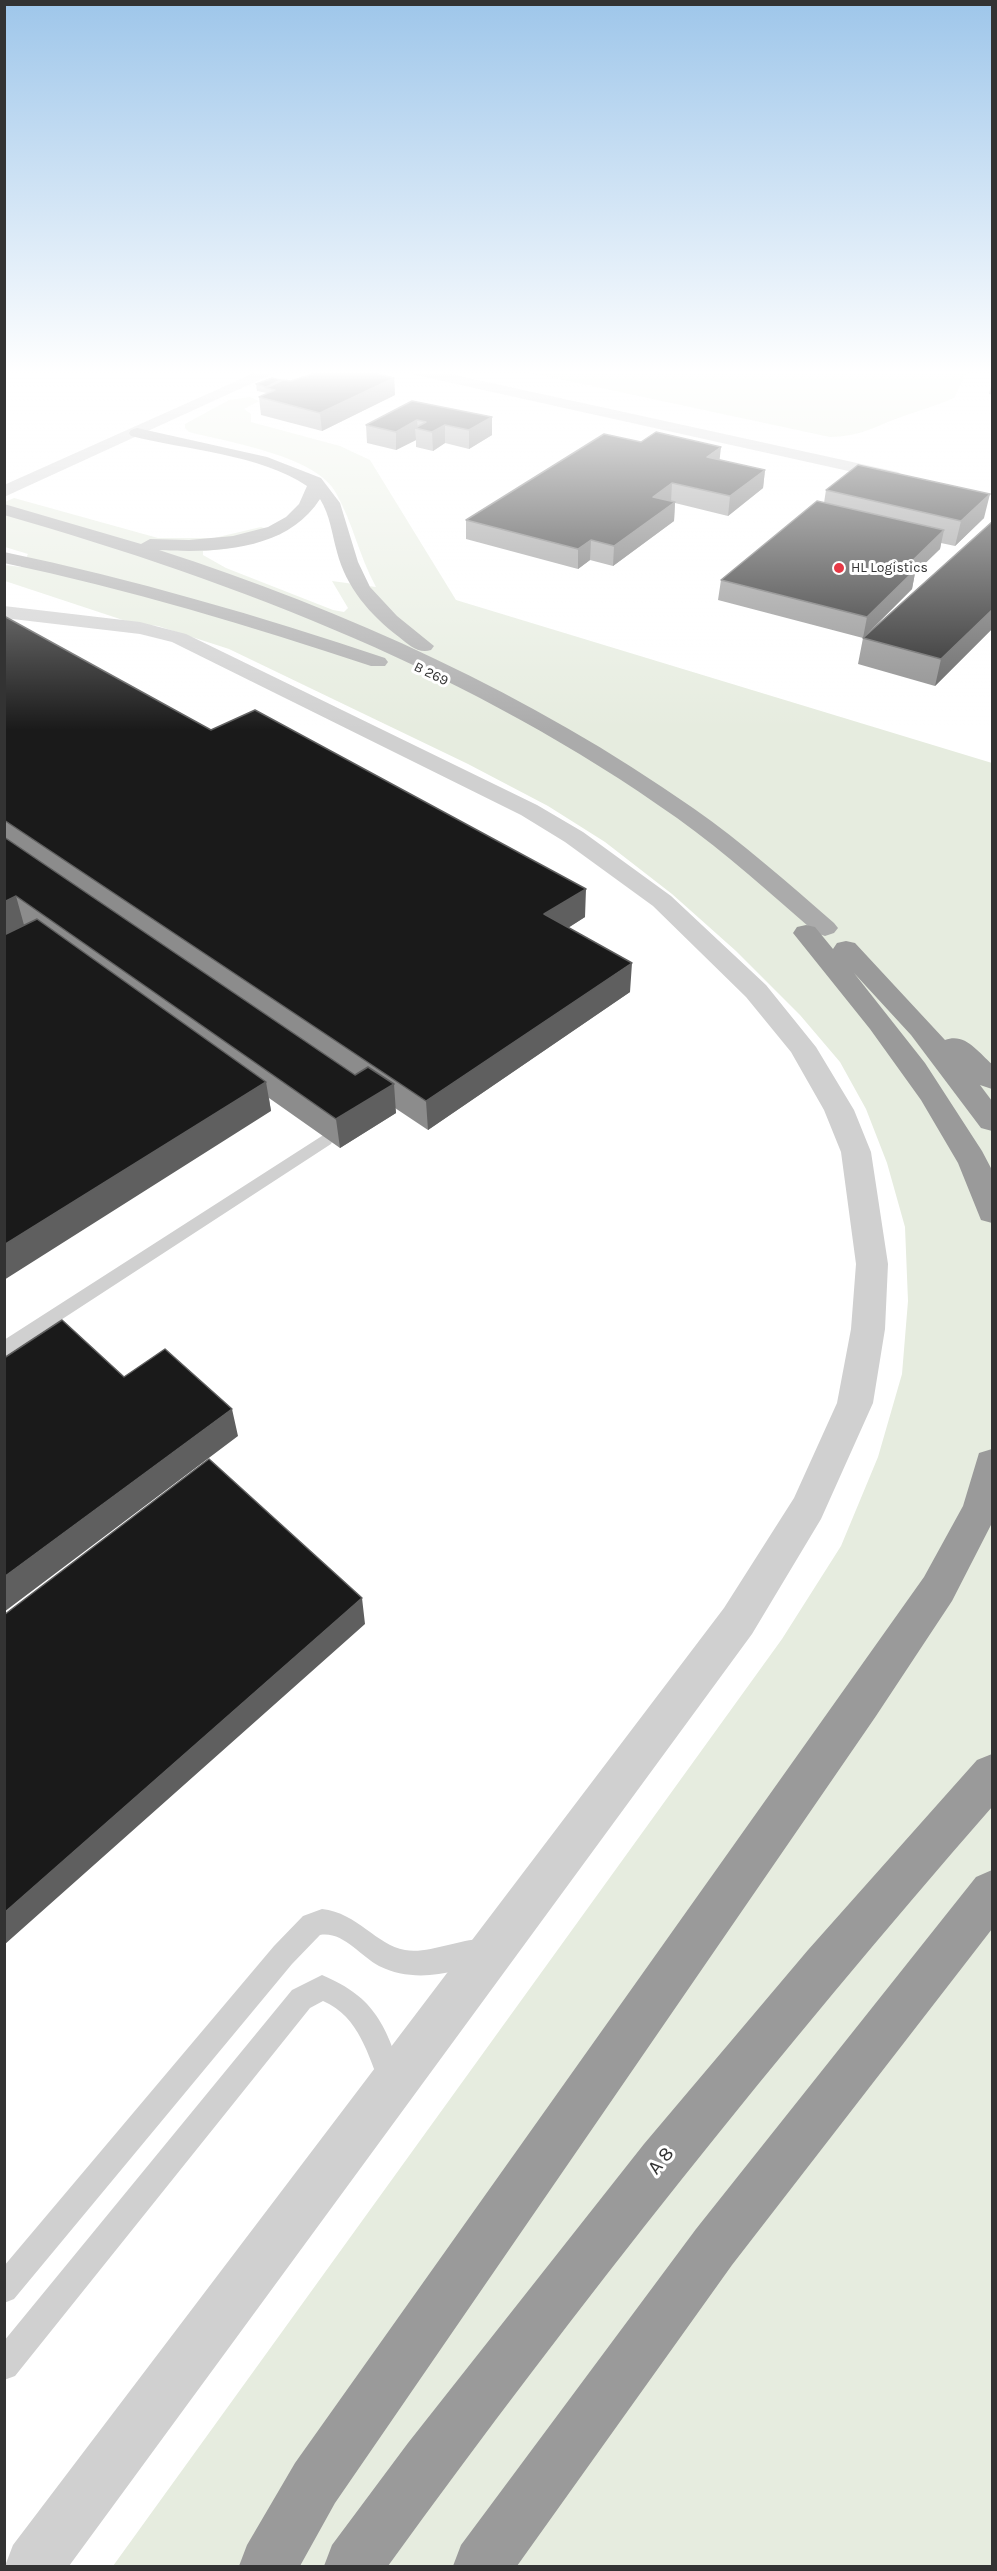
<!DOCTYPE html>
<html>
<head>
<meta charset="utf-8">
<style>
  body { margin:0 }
  #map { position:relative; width:997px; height:2571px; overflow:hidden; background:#fff; font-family:Karla,sans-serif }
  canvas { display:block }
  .frame { position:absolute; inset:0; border:6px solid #333; pointer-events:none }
</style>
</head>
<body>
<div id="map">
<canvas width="997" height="2571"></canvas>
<div class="frame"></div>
</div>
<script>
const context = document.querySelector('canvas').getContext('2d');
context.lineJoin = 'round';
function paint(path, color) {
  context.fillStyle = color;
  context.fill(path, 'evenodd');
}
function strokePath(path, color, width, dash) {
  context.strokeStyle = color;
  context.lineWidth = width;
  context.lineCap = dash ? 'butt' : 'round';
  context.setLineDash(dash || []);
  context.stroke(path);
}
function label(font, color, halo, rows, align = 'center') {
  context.font = font + ' Karla,sans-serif';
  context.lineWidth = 6;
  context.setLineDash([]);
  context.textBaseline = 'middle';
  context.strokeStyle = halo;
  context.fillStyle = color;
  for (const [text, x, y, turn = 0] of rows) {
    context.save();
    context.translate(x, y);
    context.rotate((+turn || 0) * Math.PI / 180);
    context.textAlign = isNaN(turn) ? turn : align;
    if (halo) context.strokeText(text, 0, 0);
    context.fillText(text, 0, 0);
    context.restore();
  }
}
paint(new Path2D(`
  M 517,370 L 968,370 L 954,398 C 934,407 913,412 893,420 C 868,430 858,436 830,437 Z
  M 250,397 L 259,401 L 244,409 L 251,414 L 251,422 L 340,446 L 370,460 L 456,600 L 992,763 L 992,2566 L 113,2566 L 782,1639 L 841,1546 L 878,1457 L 902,1374 L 908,1301 L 905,1227 L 887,1163 L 866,1109 L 840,1062 L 800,1015 L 736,951 L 672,894 L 605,842 L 548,806 L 468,764 L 229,649 L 158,626 L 132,623 L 5,581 L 5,565 L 21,567 L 28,554 L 5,547 L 5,502 L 14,498 L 158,538 L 214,538 L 261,527 L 281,534 L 226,549 L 203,551 L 203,555 L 226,568 L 333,610 L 344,612 L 348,608 L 332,581 L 376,587 C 359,556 353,523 336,493 C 317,456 228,442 189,432 L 185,428 L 185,424 L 229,400 Z`), '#e6ecdf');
paint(new Path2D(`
  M 325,1134 L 331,1136 L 333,1140 L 331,1144 L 4,1357 L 4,1340 Z
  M 322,1909 C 358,1913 376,1945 405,1950 C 432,1955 471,1933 491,1941 L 495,1950 L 491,1959 C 456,1973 415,1984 379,1966 C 360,1956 343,1931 320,1935 L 292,1964 L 14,2299 L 4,2303 L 4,2266 L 274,1946 L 303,1916 Z
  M 322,1975 C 377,1998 386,2027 404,2080 L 400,2089 L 391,2093 L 382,2089 C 368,2056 360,2017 323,2001 L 310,2008 L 15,2376 L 4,2380 L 4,2341 L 292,1990 Z`), '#d0d0d0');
paint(new Path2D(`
  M 261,370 L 281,370 L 4,497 L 4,485 Z
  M 404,370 L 432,370 L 898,472 L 906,477 L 898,482 L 411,374 Z
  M 4,606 L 140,622 L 186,634 L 537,805 L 583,832 L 671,896 L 766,985 L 816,1047 L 854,1110 L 871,1152 L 888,1264 L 885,1329 L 873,1403 L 821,1519 L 752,1634 L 69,2566 L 5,2566 L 13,2545 L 724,1608 L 794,1498 L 837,1403 L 851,1329 L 856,1264 L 841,1152 L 824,1110 L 791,1052 L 746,997 L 653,906 L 565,842 L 521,815 L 172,642 L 140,634 L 4,618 Z`), '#d0d0d0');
paint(new Path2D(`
  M 137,428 L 267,457 L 321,478 L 340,503 L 358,562 L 370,587 L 397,616 L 434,646 L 431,650 C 418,654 409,645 399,637 C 370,615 346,587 337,552 C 332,534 330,515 320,499 C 287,551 215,553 159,550 C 346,610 532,695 693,808 C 743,843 788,883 834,923 L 838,928 L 834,933 L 825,936 L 816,933 C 771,894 726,853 677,818 C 475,674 241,583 4,515 L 4,504 L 141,544 L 150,539 L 189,540 L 233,536 L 268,527 L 286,517 L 299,504 L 307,486 C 260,454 185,450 131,436 L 129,433 L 131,430 Z
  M 4,552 C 133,579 260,616 385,658 L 388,662 L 385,666 L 371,666 C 251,626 128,589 4,563 Z`), '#ababab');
paint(new Path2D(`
  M 806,925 L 815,927 L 833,949 L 837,943 L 846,941 L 855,943 L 945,1040 C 965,1032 978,1052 992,1064 L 992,1089 L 980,1085 L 992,1101 L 992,1131 L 981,1128 L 911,1035 L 854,973 L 925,1063 L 982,1151 L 992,1170 L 992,1223 L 981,1220 L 958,1163 L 921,1100 L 870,1029 L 793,933 L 797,927 Z
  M 992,1449 L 992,1523 L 952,1601 L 876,1716 L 335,2503 L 300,2566 L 239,2566 L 247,2545 L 295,2463 L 924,1577 L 963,1506 L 979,1453 Z
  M 992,1754 L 992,1807 C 779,2051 578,2304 388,2566 L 324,2566 L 332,2545 L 408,2443 L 644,2144 L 808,1950 L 977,1760 Z
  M 992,1870 L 992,1929 L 732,2265 L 517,2566 L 453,2566 L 461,2545 L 696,2229 L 976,1877 Z`), '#9a9a9a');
paint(new Path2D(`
  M 993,377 L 993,395 L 989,394 Z
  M 394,378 L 395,395 L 322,431 L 261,415 L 259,397 L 267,394 L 267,393 L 257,391 L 256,384 L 281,380 L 291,381 Z
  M 412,401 L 492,435 L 469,449 L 445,443 L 433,451 L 416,447 L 416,440 L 396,450 L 367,443 L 366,425 Z
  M 720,460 L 765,470 L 763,488 L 728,516 L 675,503 L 674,521 L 613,566 L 590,560 L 578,569 L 466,539 L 466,520 Z
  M 826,490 L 984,518 L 955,546 L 941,543 L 940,549 L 915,573 L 912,589 L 863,638 L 718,600 L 721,580 L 824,503 Z
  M 993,521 L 993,628 L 935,686 L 858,664 L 863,638 Z
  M 4,616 L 211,730 L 585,917 L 568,928 L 630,992 L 428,1130 L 395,1108 L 396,1113 L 340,1148 L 269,1098 L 271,1111 L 4,935 Z`), '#8c8c8c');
paint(new Path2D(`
  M 394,378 L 395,395 L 322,431 L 320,413 Z
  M 492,417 L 492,435 L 469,449 L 469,430 Z
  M 417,420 L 418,429 L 415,428 L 416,440 L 396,450 L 396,432 Z
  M 445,425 L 445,443 L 433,451 L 432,432 Z
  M 721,447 L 719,465 L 707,457 Z
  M 765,470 L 763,488 L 728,516 L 730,496 Z
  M 672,483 L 671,502 L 653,497 Z
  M 990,494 L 984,518 L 955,546 L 961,521 Z
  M 675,502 L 674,521 L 613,566 L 614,546 Z
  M 944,530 L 940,549 L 915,573 L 912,589 L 863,638 L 867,617 L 906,567 Z
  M 591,540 L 590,560 L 578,569 L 578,549 Z
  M 993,609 L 993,628 L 935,686 L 941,659 Z
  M 586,889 L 585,917 L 544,943 L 544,914 Z
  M 16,896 L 24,925 L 4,935 L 4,902 Z
  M 632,963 L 630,992 L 428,1130 L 426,1101 Z
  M 266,1082 L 271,1111 L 4,1280 L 4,1245 Z
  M 394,1084 L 396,1113 L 340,1148 L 336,1119 Z
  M 232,1409 L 238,1436 L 4,1612 L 4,1577 Z
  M 362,1598 L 365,1624 L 4,1945 L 4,1913 Z`), '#5f5f5f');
const building = new Path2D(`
  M 324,370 L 361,370 L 394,378 L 320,413 L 259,397 L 275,390 L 266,388 L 283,380 L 291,381 Z
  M 272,378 L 281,380 L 266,387 L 256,384 Z
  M 412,401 L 492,417 L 469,430 L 445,425 L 432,432 L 415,428 L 426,422 L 417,420 L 396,432 L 366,425 Z
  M 656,432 L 721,447 L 707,457 L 765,470 L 730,496 L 672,483 L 653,497 L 675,502 L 614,546 L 591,540 L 578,549 L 466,520 L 604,434 L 641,442 Z
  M 858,465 L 990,494 L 961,521 L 826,490 Z
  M 817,501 L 944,530 L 906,567 L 916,569 L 867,617 L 721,580 Z
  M 993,521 L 993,609 L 941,659 L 863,638 Z
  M 4,616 L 211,730 L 255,710 L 586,889 L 544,914 L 632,963 L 426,1101 L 4,820 Z
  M 4,837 L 355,1075 L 368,1067 L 394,1084 L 336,1119 L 16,896 L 4,902 Z
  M 37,919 L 266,1082 L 4,1245 L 4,935 Z
  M 62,1320 L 124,1377 L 165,1349 L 232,1409 L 4,1577 L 4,1358 Z
  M 209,1459 L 362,1598 L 4,1913 L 4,1615 Z`);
paint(building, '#1a1a1a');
strokePath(building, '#5f5f5f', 1.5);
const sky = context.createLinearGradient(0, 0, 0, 730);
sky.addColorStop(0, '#9ec6ea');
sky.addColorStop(0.51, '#fff');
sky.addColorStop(1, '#ffffff00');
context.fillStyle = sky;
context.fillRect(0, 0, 997, 730);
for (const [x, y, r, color] of [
  [839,568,6,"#e63946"]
]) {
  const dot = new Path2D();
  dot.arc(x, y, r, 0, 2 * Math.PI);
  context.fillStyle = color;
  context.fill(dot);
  strokePath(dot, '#fff', 2);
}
label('14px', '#333', '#fff', [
  ["HL Logistics",851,568]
], 'left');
label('14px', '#333', '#fff', [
  ["B 269",431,674,26]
]);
label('20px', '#333', '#fff', [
  ["A 8",661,2161,-51]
]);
</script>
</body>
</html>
